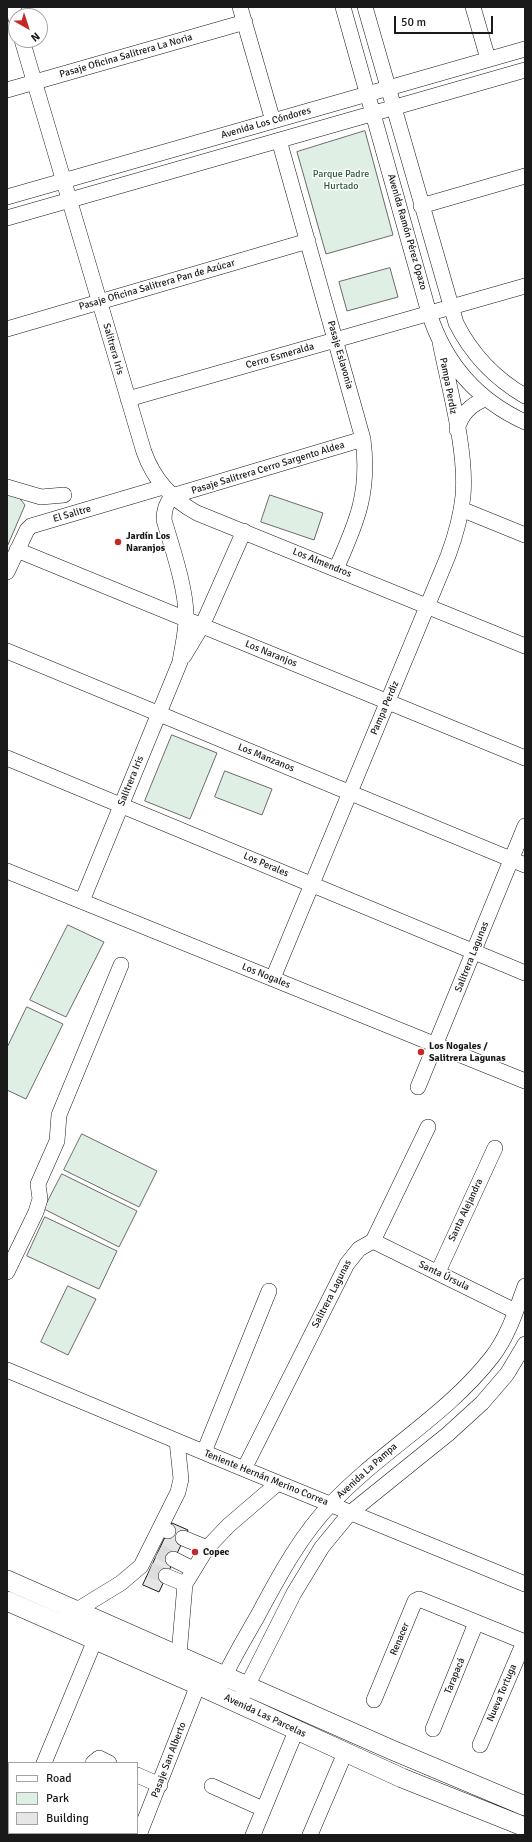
<!DOCTYPE html>
<html>
<head>
<meta charset="utf-8">
<style>
  body { margin:0 }
  #map { position:relative; width:532px; height:1842px; overflow:hidden; background:#fff; font-family:Signika,sans-serif }
  canvas { display:block }
  .frame { position:absolute; inset:0; border:8px solid #1a1a1a; pointer-events:none }
  .legend { position:absolute; left:8px; top:1762px; width:130px; height:72px; box-sizing:border-box; background:#fff; border:1px solid #a3a3a3; margin:0; padding:5px 7px; list-style:none; font-size:12px; color:#1a1a1a }
  .legend li { display:flex; align-items:center; gap:8px; height:20px }
  .legend b { width:20px; border:1px solid #a3a3a3 }
  .north { position:absolute; left:8px; top:8px; width:40px; height:40px; box-sizing:border-box; background:#fff; border:1px solid #a3a3a3; border-radius:50%; rotate:141deg; font-size:11px; font-weight:700; line-height:16px; text-align:center; color:#1a1a1a }
  .north::after { content:''; display:block; margin:auto; width:14px; height:18px; background:#c62828; clip-path:polygon(50% 0,100% 100%,50% 72%,0 100%) }
  .scale { position:absolute; left:394px; top:16px; width:99px; height:18px; box-sizing:border-box; border:2px solid #1a1a1a; border-top:0; padding-left:5px; font-size:12px; line-height:14px; white-space:nowrap; color:#1a1a1a; -webkit-text-stroke:3px #fff; paint-order:stroke }
</style>
</head>
<body>
<div id="map">
<canvas width="532" height="1842"></canvas>
<div class="frame"></div>
<ul class="legend">
<li><b style="height:5px;background:#fff"></b>Road</li>
<li><b style="height:11px;background:#e0efe3"></b>Park</li>
<li><b style="height:11px;background:#e6e6e6"></b>Building</li>
</ul>
<div class="north">N</div>
<div class="scale">50 m</div>
</div>
<script>
const context = document.querySelector('canvas').getContext('2d');
context.lineJoin = 'round';
function paint(path, color) {
  context.fillStyle = color;
  context.fill(path, 'evenodd');
}
function strokePath(path, color, width, dash) {
  context.strokeStyle = color;
  context.lineWidth = width;
  context.lineCap = dash ? 'butt' : 'round';
  context.setLineDash(dash || []);
  context.stroke(path);
}
function label(font, color, halo, rows, align = 'center') {
  context.font = font + ' Signika,sans-serif';
  context.lineWidth = 3;
  context.setLineDash([]);
  context.textBaseline = 'middle';
  context.strokeStyle = halo;
  context.fillStyle = color;
  for (const [text, x, y, turn = 0] of rows) {
    context.save();
    context.translate(x, y);
    context.rotate((+turn || 0) * Math.PI / 180);
    context.textAlign = isNaN(turn) ? turn : align;
    if (halo) context.strokeText(text, 0, 0);
    context.fillText(text, 0, 0);
    context.restore();
  }
}
const green = new Path2D(`
  M 365,131 L 393,235 L 326,254 L 297,152 Z
  M 390,268 L 398,297 L 347,311 L 339,282 Z
  M 7,491 L 17,495 L 25,505 L 7,547 Z
  M 270,495 L 323,513 L 314,540 L 261,522 Z
  M 172,735 L 217,753 L 190,819 L 145,801 Z
  M 225,771 L 272,789 L 262,815 L 215,797 Z
  M 68,925 L 104,942 L 66,1017 L 30,1000 Z
  M 27,1007 L 63,1024 L 26,1099 L 7,1090 L 7,1048 Z
  M 82,1134 L 157,1171 L 139,1207 L 64,1170 Z
  M 62,1174 L 137,1211 L 119,1247 L 44,1209 Z
  M 45,1217 L 117,1251 L 99,1289 L 27,1256 Z
  M 68,1286 L 96,1299 L 68,1355 L 41,1342 Z`);
paint(green, '#e0efe3');
strokePath(green, '#6a6a6a', 1);
const building = new Path2D(`
  M 172,1523 L 188,1530 L 159,1592 L 143,1585 Z`);
paint(building, '#e6e6e6');
strokePath(building, '#1a1a1a', 1);
strokePath(new Path2D(`
  M 159,1551 L 173,1559
  M 150,1570 L 166,1576`), '#ddd', 15, [15, 8]);
const minor = new Path2D(`
  M 13,7 L 16,19
  M 240,7 L 273,121
  M 343,7 L 429,313 C 445,363 477,400 525,422
  M 365,7 L 456,323 C 472,355 494,378 525,396
  M 473,7 L 488,59
  M 22,40 L 144,452 C 154,480 171,499 197,513 L 525,646
  M 7,90 L 245,22
  M 279,140 L 363,439 C 370,492 357,522 336,569
  M 7,197 L 525,49
  M 421,206 L 525,176
  M 7,218 L 525,70
  M 7,329 L 308,241
  M 128,399 L 525,286
  M 457,430 C 461,414 471,404 486,399
  M 7,487 L 41,497 L 64,495
  M 461,509 L 525,535
  M 17,550 L 525,758
  M 7,572 L 27,530 L 31,526 L 163,487
  M 7,651 L 525,865
  M 184,656 L 202,626 L 244,531
  M 7,758 L 525,973
  M 7,871 L 525,1081
  M 82,901 L 180,662 C 182,648 186,633 186,619 C 187,591 172,547 164,520 C 164,510 166,504 172,496 L 363,439
  M 273,978 L 448,556 C 455,537 461,517 463,496 C 467,450 449,388 440,342
  M 418,1087 L 525,826
  M 373,1241 L 515,1311
  M 7,1272 L 36,1212 L 40,1199 L 38,1184 L 57,1141 L 59,1115 L 121,965
  M 438,1272 L 495,1148
  M 7,1370 L 244,1469 L 525,1584
  M 204,1452 L 269,1291
  M 244,1469 L 347,1264 L 359,1249 L 373,1241 L 428,1127
  M 160,1528 L 178,1492 L 181,1479 L 177,1441
  M 183,1538 L 207,1548 L 229,1525 L 278,1483
  M 173,1559 L 193,1569
  M 166,1576 L 185,1584 L 179,1655
  M 185,1584 L 207,1548
  M 77,1610 L 121,1583 L 141,1566 L 160,1528 L 168,1531
  M 220,1686 C 230,1663 244,1640 257,1617 C 278,1578 300,1536 331,1504 C 381,1451 447,1415 492,1357 C 508,1336 516,1311 525,1286
  M 374,1700 L 415,1601 L 419,1599 L 525,1642
  M 238,1704 L 294,1593 L 322,1547 L 350,1513 L 448,1434 L 482,1403 L 507,1374 L 525,1344
  M 433,1729 L 476,1623
  M 480,1745 L 524,1642
  M 44,1763 L 95,1640
  M 93,1763 L 99,1758 L 109,1763
  M 137,1775 L 160,1785
  M 212,1786 L 263,1809
  M 14,1835 L 15,1833
  M 61,1835 L 62,1833
  M 139,1835 L 198,1685
  M 253,1835 L 296,1731
  M 310,1835 L 345,1753`);
const major = new Path2D(`
  M 7,1580 L 392,1750 L 525,1806
  M 7,1601 L 198,1685 L 402,1778 L 525,1827`);
strokePath(minor, '#1a1a1a', 16);
strokePath(major, '#1a1a1a', 20);
strokePath(minor, '#fff', 15);
strokePath(major, '#fff', 19);
for (const [x, y, r, color] of [
  [118,542,4,"#c62828"],
  [421,1052,4,"#c62828"],
  [195,1552,4,"#c62828"]
]) {
  const dot = new Path2D();
  dot.arc(x, y, r, 0, 2 * Math.PI);
  context.fillStyle = color;
  context.fill(dot);
  strokePath(dot, '#fff', 1.5);
}
label('10px', '#1a1a1a', '#fff', [
  ["Pasaje Oficina Salitrera La Noria",126,56,-16],
  ["Avenida Los Cóndores",266,123,-16],
  ["Avenida Ramón Pérez Opazo",407,232,74],
  ["Pasaje Oficina Salitrera Pan de Azúcar",157,285,-16],
  ["Salitrera Iris",113,349,74],
  ["Pasaje Eslavonia",340,355,74],
  ["Cerro Esmeralda",280,356,-16],
  ["Pampa Perdiz",448,386,79],
  ["Pasaje Salitrera Cerro Sargento Aldea",268,468,-17],
  ["El Salitre",72,514,-16],
  ["Los Almendros",322,563,22],
  ["Los Naranjos",271,654,22],
  ["Pampa Perdiz",385,708,-67],
  ["Los Manzanos",266,758,22],
  ["Salitrera Iris",131,781,-68],
  ["Los Perales",266,865,23],
  ["Salitrera Lagunas",472,957,-68],
  ["Los Nogales",266,976,22],
  ["Santa Alejandra",466,1210,-65],
  ["Santa Úrsula",444,1276,26],
  ["Salitrera Lagunas",332,1294,-63],
  ["Avenida La Pampa",367,1471,-42],
  ["Teniente Hernán Merino Correa",266,1478,22],
  ["Renacer",400,1639,-67],
  ["Tarapacá",455,1676,-68],
  ["Nueva Tortuga",502,1693,-67],
  ["Avenida Las Parcelas",265,1716,25],
  ["Pasaje San Alberto",169,1760,-69]
]);
label('10px', '#2b5a34', '#fff', [
  ["Parque Padre",341,174],
  ["Hurtado",341,186]
]);
label('bold 10px', '#1a1a1a', '#fff', [
  ["Jardín Los",126,536],
  ["Naranjos",126,548],
  ["Los Nogales /",429,1046],
  ["Salitrera Lagunas",429,1058],
  ["Copec",203,1552]
], 'left');
</script>
</body>
</html>
